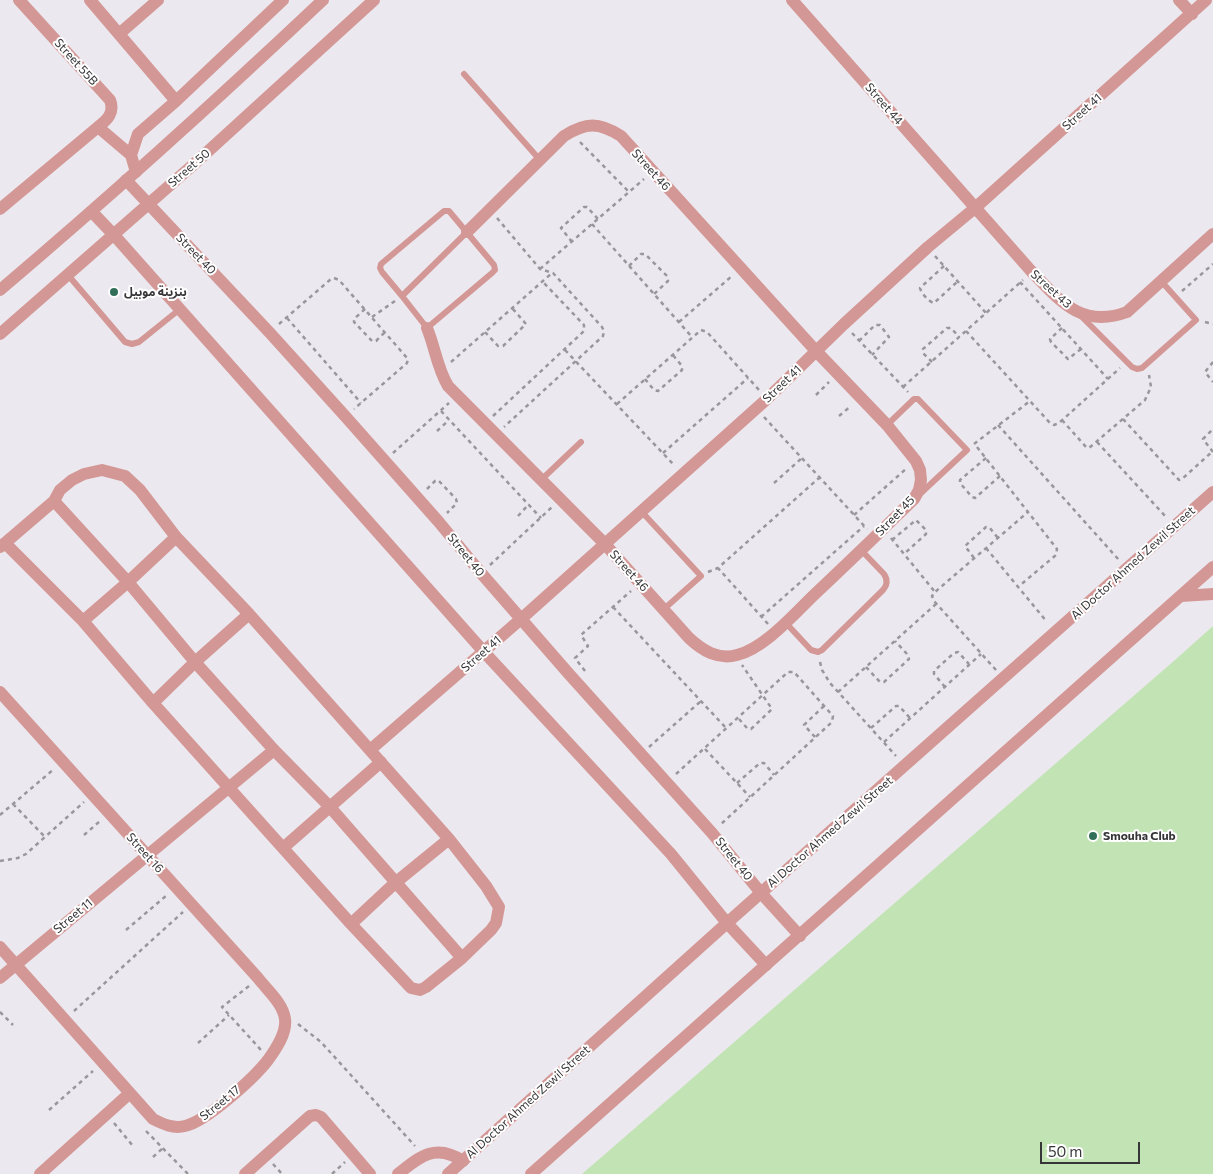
<!DOCTYPE html>
<html>
<head>
<meta charset="utf-8">
<style>
  body { margin:0 }
  #map { position:relative; width:1213px; height:1174px; overflow:hidden; background:#ece8ef; font-family:Commissioner,sans-serif }
  canvas { display:block }
  .scale { position:absolute; left:1040px; top:1142px; width:100px; height:22px; box-sizing:border-box; border:2px solid #363537; border-top:0; padding-left:6px; font-size:15px; line-height:18px; white-space:nowrap; color:#363537; -webkit-text-stroke:4px #fff; paint-order:stroke }
</style>
</head>
<body>
<div id="map">
<canvas width="1213" height="1174"></canvas>
<div class="scale">50 m</div>
</div>
<script>
const context = document.querySelector('canvas').getContext('2d');
context.lineJoin = 'round';
function paint(path, color) {
  context.fillStyle = color;
  context.fill(path, 'evenodd');
}
function strokePath(path, color, width, dash) {
  context.strokeStyle = color;
  context.lineWidth = width;
  context.lineCap = dash ? 'butt' : 'round';
  context.setLineDash(dash || []);
  context.stroke(path);
}
function label(font, color, halo, rows, align = 'center') {
  context.font = font + ' Commissioner,"Noto Sans Arabic",sans-serif';
  context.lineWidth = 4;
  context.setLineDash([]);
  context.textBaseline = 'middle';
  context.strokeStyle = halo;
  context.fillStyle = color;
  for (const [text, x, y, turn = 0] of rows) {
    context.save();
    context.translate(x, y);
    context.rotate((+turn || 0) * Math.PI / 180);
    context.textAlign = isNaN(turn) ? turn : align;
    if (halo) context.strokeText(text, 0, 0);
    context.fillText(text, 0, 0);
    context.restore();
  }
}
paint(new Path2D(`
  M 1213,626 L 1213,1174 L 582,1174 L 1175,660 Z`), '#c2e3b4');
strokePath(new Path2D(`
  M 580,142 L 629,192
  M 497,218 L 540,269 L 553,273 L 602,327 L 604,331 L 603,336 L 504,427
  M 592,224 L 692,337
  M 572,242 L 561,228 L 584,207 L 587,207 L 598,219
  M 935,256 L 986,313
  M 629,266 L 641,254 L 645,254 L 667,276 L 668,281 L 654,294
  M 944,266 L 920,288 C 921,293 929,302 934,303 L 957,282
  M 540,269 L 644,179
  M 1020,282 L 1108,379
  M 1182,291 L 1213,264
  M 365,309 L 354,319 L 354,322 L 372,341 L 376,341 L 385,332
  M 372,317 L 395,301
  M 287,318 L 361,403
  M 679,322 L 732,276
  M 1205,322 L 1213,324
  M 279,324 L 331,279 L 334,278 L 339,280 L 408,359 L 407,363 L 354,409
  M 1062,328 L 1050,339 L 1051,342 L 1068,359 L 1081,349
  M 966,331 L 1050,423 L 1054,425 L 1059,423 L 1120,368
  M 485,332 L 498,346 L 503,346 L 526,324 L 512,308
  M 852,333 L 908,392
  M 859,341 L 875,325 L 880,325 L 889,337 L 872,355
  M 565,350 L 674,465
  M 451,362 L 552,273
  M 932,362 L 923,353 L 923,349 L 947,328 L 951,328 L 959,337
  M 1213,362 L 1205,372 L 1213,382
  M 645,379 L 654,390 L 658,391 L 682,370 L 682,366 L 672,354
  M 903,387 L 1023,280
  M 816,395 L 829,382
  M 617,404 L 701,330 L 707,332 L 759,390
  M 441,411 L 541,518
  M 493,416 L 584,331 L 584,325 L 543,282
  M 839,416 L 851,406
  M 764,417 L 867,529
  M 1123,419 L 1179,480 L 1182,479 L 1213,451
  M 1062,420 L 1086,447 L 1089,448 L 1145,400 L 1151,387 L 1149,375
  M 998,425 L 1119,560
  M 437,431 L 449,420
  M 1097,442 L 1167,518
  M 974,444 L 1030,401
  M 977,447 L 1057,549 L 1056,555 L 1018,587
  M 1213,452 L 1203,439 L 1213,429
  M 393,453 L 449,403
  M 663,453 L 748,378
  M 986,458 L 960,480 L 960,483 L 972,497 L 975,498 L 1000,476
  M 774,483 L 802,458
  M 427,489 L 435,481 L 438,480 L 456,499 L 457,503 L 447,513
  M 854,515 L 907,468
  M 518,516 L 529,504
  M 891,538 L 935,592
  M 892,540 L 916,520 L 926,530 L 926,534 L 904,554
  M 986,548 L 1047,622
  M 974,558 L 965,546 L 986,527 L 989,527 L 998,538
  M 490,565 L 552,507
  M 708,572 L 718,568
  M 613,607 L 727,729
  M 761,617 L 864,526
  M 768,624 L 718,568 L 820,477
  M 820,662 L 822,670 L 830,683 L 896,756
  M 866,667 L 880,682 L 884,682 L 909,659 L 908,655 L 895,641
  M 996,670 L 934,601 L 932,596 L 935,592 L 1028,512
  M 585,671 L 575,658 L 588,646 L 581,635 L 631,591
  M 945,687 L 934,674 L 934,671 L 954,653 L 958,652 L 969,664
  M 838,692 L 936,604
  M 739,719 L 747,728 L 751,729 L 772,709 L 742,665
  M 871,728 L 896,706 L 899,706 L 910,718
  M 815,737 L 804,725 L 824,706
  M 884,742 L 981,654
  M 649,747 L 701,701
  M 705,749 L 750,797
  M 676,774 L 788,672 L 794,672 L 833,716 L 832,722 L 720,825
  M 737,783 L 760,763 L 764,763 L 774,775
  M 13,804 L 45,837
  M 0,815 L 54,769
  M 84,835 L 100,821
  M 0,861 L 18,858 L 26,854 L 84,802
  M 126,930 L 167,895
  M 249,986 L 222,1007 L 261,1050
  M 74,1011 L 183,912
  M 0,1012 L 13,1025
  M 298,1024 L 321,1042 L 415,1146
  M 198,1043 L 229,1015
  M 49,1110 L 93,1071
  M 114,1123 L 133,1146
  M 146,1131 L 188,1174
  M 153,1157 L 163,1148
  M 273,1164 L 282,1174
  M 332,1174 L 345,1162`), '#99979b', 2.5, [4, 4]);
strokePath(new Path2D(`
  M 464,74 L 540,160
  M 68,275 L 125,342 L 132,344 L 139,342 L 180,309
  M 402,296 L 382,272 L 380,268 L 381,264 L 444,211 L 449,211 L 494,265 L 495,270 L 492,273 L 427,328 L 402,296 L 467,232
  M 1082,317 L 1132,367 L 1137,369 L 1142,368 L 1196,320 L 1161,281
  M 887,425 L 914,399 L 918,399 L 967,450 L 921,493
  M 541,480 L 581,442
  M 641,511 L 701,576 L 664,609
  M 785,622 L 811,650 L 818,652 L 822,650 L 882,591 C 887,586 888,580 884,574 L 861,550`), '#d39896', 6);
strokePath(new Path2D(`
  M 19,0 L 110,100 C 115,113 107,120 98,127
  M 90,0 L 176,101
  M 792,0 L 1032,272 C 1060,301 1082,329 1127,312 L 1213,234
  M 1179,0 L 1192,14
  M 119,34 L 158,0
  M 136,172 L 131,155 L 138,134 L 176,101 L 283,0
  M 126,180 L 270,333 L 345,416 L 438,521 L 481,573 L 569,674 L 712,833 L 761,893 L 800,936
  M 0,209 L 98,127 L 131,155
  M 92,212 L 114,235 L 484,652 L 671,854 L 727,923 L 766,965
  M 427,328 C 435,347 437,368 448,386 L 604,543 L 689,638 C 703,651 718,660 737,655 C 765,648 794,614 815,594 C 848,563 881,531 914,499 L 919,490 L 921,480 L 920,470 L 916,461 L 887,425 L 816,351 L 621,136 C 599,122 586,122 564,136 L 467,232
  M 54,501 L 128,582 L 195,662 L 274,750 L 329,806 L 462,958
  M 0,547 L 5,543 L 54,501 L 60,490 L 72,480 L 84,474 L 102,470 L 125,476 L 140,490 L 176,537 L 249,614 L 449,839 L 486,886 L 499,907 L 496,923 L 491,930 L 462,958 L 426,987 L 420,990 L 411,988 L 351,924 L 153,703 L 83,621 L 5,543
  M 1181,596 L 1213,594
  M 83,621 L 128,582 L 176,537
  M 0,692 L 258,978 C 267,990 283,1003 285,1019 C 287,1033 276,1049 268,1060 C 254,1078 207,1121 185,1126 C 173,1129 163,1124 153,1119 L 0,947
  M 153,703 L 195,662 L 249,614
  M 370,750 L 521,619 L 768,398 L 844,324 L 928,247 L 975,208 L 1206,0
  M 283,848 L 381,762
  M 351,924 L 395,883 L 449,839
  M 0,978 L 274,750
  M 40,1174 L 130,1093
  M 245,1174 L 310,1116 L 316,1115 L 321,1117 L 370,1174
  M 398,1174 C 420,1156 436,1143 463,1161`), '#d39896', 12);
strokePath(new Path2D(`
  M 0,290 C 111,196 218,99 323,0
  M 0,334 L 193,165 L 374,0
  M 448,1174 L 727,923 L 1213,492
  M 531,1174 L 1213,567`), '#d39896', 12);
for (const [x, y, r, color] of [
  [114,292,5,"#326f59"],
  [1093,836,5,"#326f59"]
]) {
  const dot = new Path2D();
  dot.arc(x, y, r, 0, 2 * Math.PI);
  context.fillStyle = color;
  context.fill(dot);
  strokePath(dot, '#fff', 2);
}
label('12px', '#363537', '#fff', [
  ["Street 55B",76,62,48],
  ["Street 44",884,104,49],
  ["Street 41",1082,112,-42],
  ["Street 50",189,168,-41],
  ["Street 46",651,170,48],
  ["Street 40",196,254,46],
  ["Street 43",1051,289,42],
  ["Street 41",782,384,-44],
  ["Street 45",895,516,-46],
  ["Street 40",466,555,51],
  ["Al Doctor Ahmed Zewil Street",1133,563,-42],
  ["Street 46",629,571,48],
  ["Street 41",481,654,-41],
  ["Al Doctor Ahmed Zewil Street",830,832,-41],
  ["Street 16",145,853,48],
  ["Street 40",734,859,51],
  ["Street 11",73,916,-40],
  ["Al Doctor Ahmed Zewil Street",528,1102,-42],
  ["Street 17",220,1103,-39]
]);
label('bold 12px', '#363537', '#fff', [
  ["بنزينة موبيل",124,292],
  ["Smouha Club",1103,836]
], 'left');
</script>
</body>
</html>
